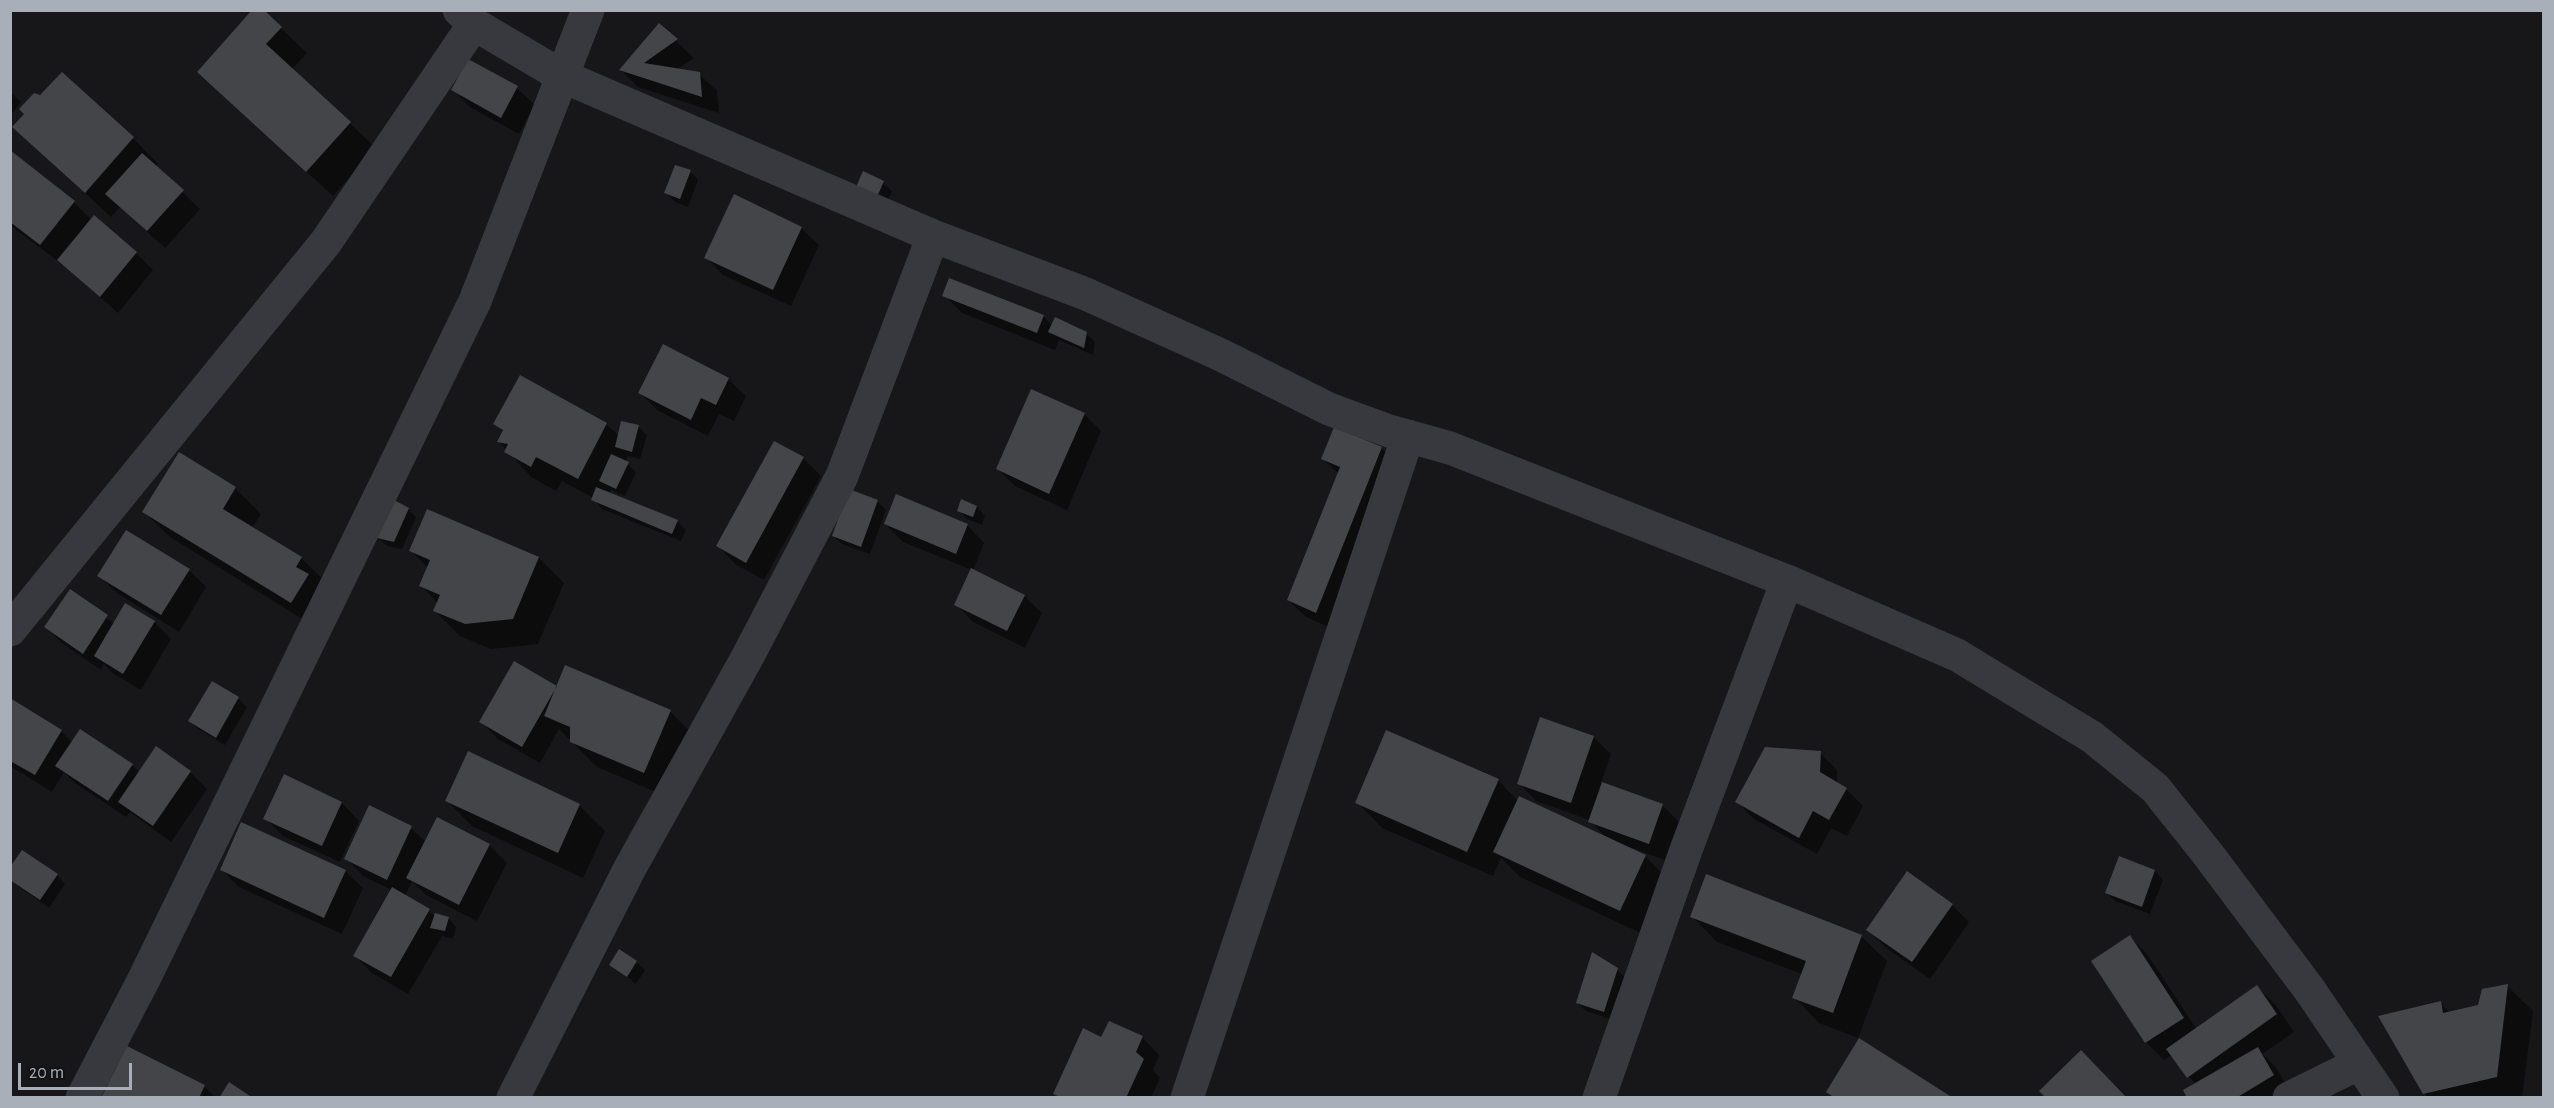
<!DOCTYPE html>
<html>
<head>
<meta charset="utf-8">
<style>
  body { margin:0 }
  #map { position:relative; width:2554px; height:1108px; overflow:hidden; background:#171719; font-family:"Alegreya Sans",sans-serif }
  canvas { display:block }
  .frame { position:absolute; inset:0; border:12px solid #a9afb9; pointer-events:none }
  .scale { position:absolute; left:18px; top:1063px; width:114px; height:27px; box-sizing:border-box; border:3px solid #a9afb9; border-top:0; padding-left:8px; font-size:18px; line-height:21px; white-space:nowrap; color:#a9afb9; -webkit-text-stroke:4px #121214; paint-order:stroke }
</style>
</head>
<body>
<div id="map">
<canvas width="2554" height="1108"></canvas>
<div class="frame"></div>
<div class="scale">20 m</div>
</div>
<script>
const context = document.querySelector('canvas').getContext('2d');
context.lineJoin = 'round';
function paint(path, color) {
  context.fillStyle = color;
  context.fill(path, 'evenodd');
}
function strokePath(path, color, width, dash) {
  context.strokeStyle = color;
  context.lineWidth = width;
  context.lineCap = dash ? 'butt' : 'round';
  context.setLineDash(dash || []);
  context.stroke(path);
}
paint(new Path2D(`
  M 262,10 L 307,53 L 292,69 L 376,148 L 333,196 L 225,97 Z
  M 659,25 L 694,58 L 676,70 L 699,74 L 717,91 L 719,113 L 638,87 L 621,70 Z
  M 468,61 L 517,88 L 535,105 L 519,134 L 470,107 L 453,90 Z
  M 62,74 L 133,138 L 158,164 L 156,167 L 200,209 L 165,248 L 120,207 L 111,217 L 14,127 Z
  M 10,92 L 21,102 L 10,116 Z
  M 10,152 L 74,202 L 92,221 L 136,253 L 153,270 L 118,313 L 67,268 L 10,225 Z
  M 690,171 L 698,180 L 688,207 L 675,202 L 666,193 Z
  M 864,173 L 883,183 L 892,191 L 886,204 L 866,195 Z
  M 801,228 L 819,245 L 791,306 L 723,275 L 706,257 Z
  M 950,280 L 1044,317 L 1053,326 L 1086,333 L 1095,342 L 1093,355 L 1059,340 L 1055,350 L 962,313 L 944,295 Z
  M 728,379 L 746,396 L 734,421 L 719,414 L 708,436 L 657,410 L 640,393 Z
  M 1084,414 L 1101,431 L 1067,510 L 1015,486 L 998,469 Z
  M 495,424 L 606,424 L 619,436 L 639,427 L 647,435 L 640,459 L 628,456 L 625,462 L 636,472 L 625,496 L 611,490 L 609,493 L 677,521 L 686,530 L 681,541 L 602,509 L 594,498 L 562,481 L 556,491 L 531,477 L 499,442 L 504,432 Z
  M 1381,448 L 1399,466 L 1333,629 L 1306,617 L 1288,600 L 1339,474 L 1323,459 Z
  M 803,458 L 821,476 L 764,580 L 735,564 L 718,546 Z
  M 235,488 L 261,514 L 252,528 L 301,558 L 327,583 L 317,628 L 170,537 L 144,512 Z
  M 877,501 L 886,510 L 870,554 L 842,544 L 833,536 Z
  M 962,501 L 977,507 L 985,516 L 982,525 L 967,519 L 959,510 Z
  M 408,509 L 416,517 L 402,549 L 387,546 L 378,538 Z
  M 885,524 L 967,525 L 984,543 L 973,571 L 1024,596 L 1042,613 L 1025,648 L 973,622 L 956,604 L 972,570 L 903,542 Z
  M 411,551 L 539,558 L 564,583 L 538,644 L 491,649 L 460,636 L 435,611 L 438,603 L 421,586 L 428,568 Z
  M 189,570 L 206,587 L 179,632 L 117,593 L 99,576 Z
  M 70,591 L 115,624 L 154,622 L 171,639 L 141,690 L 114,674 L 104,664 L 101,670 L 63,644 L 46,627 Z
  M 557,688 L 670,711 L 695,737 L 670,798 L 597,767 L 559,729 L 540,763 L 498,739 L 481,722 Z
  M 238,698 L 247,707 L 225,745 L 198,729 L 190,721 Z
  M 10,700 L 61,731 L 73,743 L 132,765 L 140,772 L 190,772 L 207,789 L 171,842 L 130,812 L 126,817 L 75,783 L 64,772 L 52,792 L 10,766 Z
  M 1593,737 L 1611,754 L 1601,783 L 1662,805 L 1680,823 L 1667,861 L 1632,848 L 1631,850 L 1645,856 L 1670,882 L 1645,935 L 1520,877 L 1501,858 L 1493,876 L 1382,828 L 1357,802 L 1498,780 L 1518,801 L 1606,838 L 1590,820 L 1536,801 L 1519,783 Z
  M 1820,753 L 1837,770 L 1837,784 L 1846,789 L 1863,806 L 1847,836 L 1831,828 L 1817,854 L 1754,819 L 1737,802 Z
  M 284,776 L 342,803 L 359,821 L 340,862 L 283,836 L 265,818 Z
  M 447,801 L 579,805 L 605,831 L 583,878 L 472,826 Z
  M 369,807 L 411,828 L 426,842 L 489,845 L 507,863 L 477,921 L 426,895 L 412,881 L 405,896 L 435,916 L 448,918 L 456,927 L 453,939 L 442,936 L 408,994 L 372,973 L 355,956 L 392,890 L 363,876 L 346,858 Z
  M 2120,857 L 2155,871 L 2163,880 L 2150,914 L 2115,901 L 2106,892 Z
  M 222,870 L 345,871 L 363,888 L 342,934 L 239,887 Z
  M 57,875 L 65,884 L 49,908 L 10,880 Z
  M 1952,905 L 1969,922 L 1930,979 L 1885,947 L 1868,930 Z
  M 1692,916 L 1861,936 L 1887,961 L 1858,1038 L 1819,1023 L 1794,997 L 1802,974 L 1717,942 Z
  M 2130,937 L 2147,954 L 2197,1030 L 2257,987 L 2275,1004 L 2294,1032 L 2262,1054 L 2275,1066 L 2291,1093 L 2283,1098 L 2189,1098 L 2196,1085 L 2172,1055 L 2164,1060 L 2146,1042 L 2093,961 Z
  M 636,962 L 645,970 L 636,984 L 611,964 Z
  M 1617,970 L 1626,978 L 1613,1020 L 1586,1011 L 1577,1003 Z
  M 2507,986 L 2533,1011 L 2522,1098 L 2429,1098 L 2424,1093 L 2440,1003 L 2450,1013 L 2479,1006 Z
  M 1142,1037 L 1159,1055 L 1153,1070 L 1160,1078 L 1151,1098 L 1059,1098 L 1055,1093 L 1102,1039 Z
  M 204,1086 L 216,1098 L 103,1098 Z`), '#0007');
paint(new Path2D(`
  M 252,10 L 264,10 L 282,27 L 266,44 L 351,122 L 306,172 L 197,72 Z
  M 659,23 L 678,39 L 644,63 L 700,72 L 702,97 L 619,70 Z
  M 468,59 L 518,86 L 501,118 L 451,90 Z
  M 62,72 L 134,137 L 85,193 L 12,127 L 24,114 L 19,109 L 34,93 L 40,95 Z
  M 10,150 L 75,201 L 40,245 L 10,222 Z
  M 142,153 L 184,190 L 147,231 L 105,194 Z
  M 675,165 L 691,170 L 680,199 L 664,193 Z
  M 863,171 L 884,181 L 877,197 L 856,187 Z
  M 734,194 L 802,227 L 773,290 L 704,258 Z
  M 94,215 L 137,252 L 100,297 L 57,260 Z
  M 949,278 L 1044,315 L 1037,333 L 942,296 Z
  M 1055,317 L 1087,332 L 1084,348 L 1048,332 Z
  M 663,344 L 729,378 L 716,405 L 701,398 L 691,420 L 638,393 Z
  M 520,375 L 607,423 L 578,479 L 536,457 L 531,467 L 504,452 L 508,444 L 497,442 L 503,430 L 493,424 Z
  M 1031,389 L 1085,413 L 1049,494 L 996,469 Z
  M 621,421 L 639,425 L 632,452 L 615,447 Z
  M 1334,427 L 1382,447 L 1316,613 L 1287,600 L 1340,467 L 1321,459 Z
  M 774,441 L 804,457 L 746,563 L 716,546 Z
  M 179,452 L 236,487 L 223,509 L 302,557 L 296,567 L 309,574 L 291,603 L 142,512 Z
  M 611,454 L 629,462 L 616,489 L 599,481 Z
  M 596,487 L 678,520 L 672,534 L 591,500 Z
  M 849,489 L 878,500 L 861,547 L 832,536 Z
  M 896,494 L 968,524 L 956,554 L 884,524 Z
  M 961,499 L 977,506 L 973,517 L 957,511 Z
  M 394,500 L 409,508 L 394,542 L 377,538 Z
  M 427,509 L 539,557 L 513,619 L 465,624 L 433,611 L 440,595 L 419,586 L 430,560 L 409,551 Z
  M 126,530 L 190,569 L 161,615 L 97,576 Z
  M 971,568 L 1025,595 L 1007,631 L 954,605 Z
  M 70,589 L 108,615 L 83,654 L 44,627 Z
  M 125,603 L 155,621 L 123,674 L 94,656 Z
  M 514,661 L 557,686 L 522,747 L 479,722 Z
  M 565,665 L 671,710 L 644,773 L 570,742 L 570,727 L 544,716 Z
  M 212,681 L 239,697 L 216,738 L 188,721 Z
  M 10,698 L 62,730 L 35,775 L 10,761 Z
  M 1540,717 L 1594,736 L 1571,803 L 1517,784 Z
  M 80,729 L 133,764 L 108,801 L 55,766 Z
  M 1386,730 L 1499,779 L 1467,852 L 1355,803 Z
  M 156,746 L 191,771 L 153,826 L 118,802 Z
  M 1765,747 L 1821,751 L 1820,772 L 1847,788 L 1829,820 L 1813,811 L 1799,838 L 1735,802 Z
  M 468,751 L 580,804 L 558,853 L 445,801 Z
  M 284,774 L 342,802 L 322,846 L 263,819 Z
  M 1602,782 L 1663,804 L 1649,844 L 1588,822 Z
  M 1519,796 L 1646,855 L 1620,911 L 1493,852 Z
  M 369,805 L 412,826 L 387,880 L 344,859 Z
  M 437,817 L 490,844 L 459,905 L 406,878 Z
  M 241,822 L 346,870 L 324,918 L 220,870 Z
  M 22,850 L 58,874 L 40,900 L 10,880 L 10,867 Z
  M 2119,856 L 2155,870 L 2142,907 L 2105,893 Z
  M 1907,871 L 1953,904 L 1912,962 L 1866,930 Z
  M 1706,874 L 1862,935 L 1833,1013 L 1792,998 L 1806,961 L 1690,917 Z
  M 392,887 L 430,909 L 391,977 L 353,956 Z
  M 435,913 L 449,917 L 445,931 L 430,928 Z
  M 2130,935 L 2184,1018 L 2145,1043 L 2091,961 Z
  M 619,949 L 637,961 L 627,977 L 609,965 Z
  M 1592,952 L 1618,968 L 1604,1012 L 1576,1003 Z
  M 2508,984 L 2497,1077 L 2423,1094 L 2378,1016 L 2441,1001 L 2443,1013 L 2478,1005 L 2482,989 Z
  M 2257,985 L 2277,1014 L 2187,1078 L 2166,1049 Z
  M 1109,1021 L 1143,1036 L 1136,1052 L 1144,1059 L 1126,1098 L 1062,1098 L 1053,1094 L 1083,1028 L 1101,1037 Z
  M 1859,1038 L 1950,1096 L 1949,1098 L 1835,1098 L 1826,1092 Z
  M 127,1046 L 205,1085 L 199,1098 L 101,1098 Z
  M 2258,1047 L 2274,1075 L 2236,1098 L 2187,1098 L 2183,1090 Z
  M 2081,1050 L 2127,1098 L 2046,1098 L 2039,1091 Z
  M 229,1082 L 253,1098 L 219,1098 Z`), '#434549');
strokePath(new Path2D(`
  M 459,10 L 474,24 L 562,76 L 933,236 L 1086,294 L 1221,355 L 1329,409 L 1389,431 L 1450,448 L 1787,581 L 1957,655 L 2092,737 L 2155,788 L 2207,853 L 2309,989 L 2383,1098
  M 10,630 L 326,242 L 474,24
  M 82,1098 L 144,979 L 475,301 L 588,10
  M 513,1098 L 630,868 L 748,656 L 842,476 L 933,236
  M 1187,1098 L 1408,436
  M 1599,1098 L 1686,850 L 1787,581
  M 2289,1098 L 2358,1064`), '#38393e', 33);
</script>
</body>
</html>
